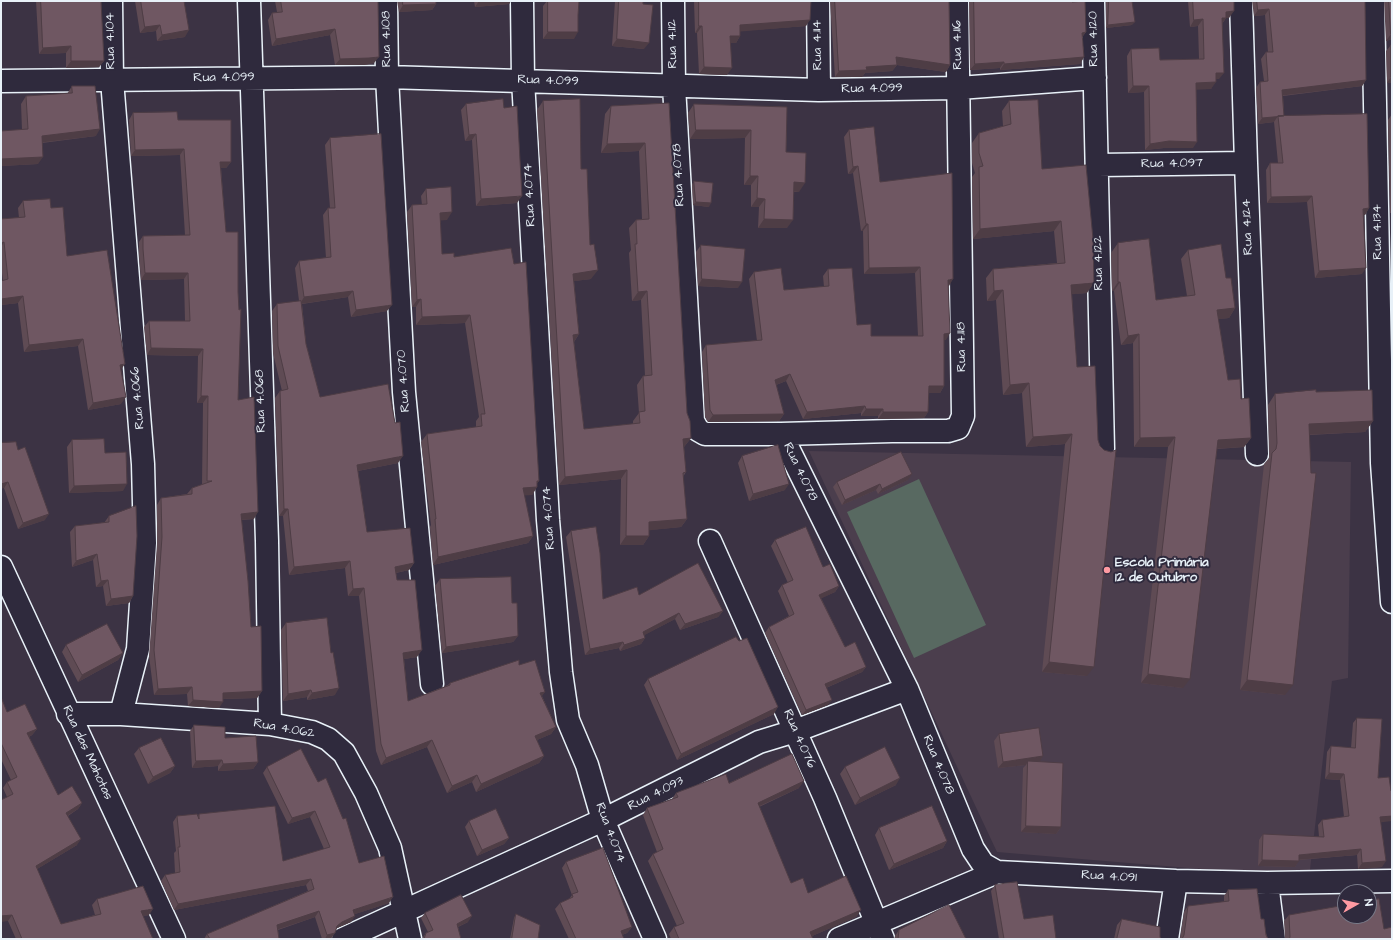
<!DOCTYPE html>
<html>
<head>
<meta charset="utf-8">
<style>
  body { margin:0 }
  #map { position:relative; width:1393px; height:940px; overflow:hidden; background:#3c3344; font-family:"Architects Daughter",sans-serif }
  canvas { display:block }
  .frame { position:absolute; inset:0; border:2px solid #e8f1f8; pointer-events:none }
  .north { position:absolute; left:1337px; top:884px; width:40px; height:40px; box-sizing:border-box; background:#2f2a3d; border:1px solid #797a88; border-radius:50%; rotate:82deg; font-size:11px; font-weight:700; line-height:16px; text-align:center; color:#e8f1f8 }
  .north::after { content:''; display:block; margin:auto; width:14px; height:18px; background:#ff9aa2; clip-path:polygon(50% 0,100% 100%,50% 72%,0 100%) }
</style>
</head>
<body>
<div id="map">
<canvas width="1393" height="940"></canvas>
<div class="frame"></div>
<div class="north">N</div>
</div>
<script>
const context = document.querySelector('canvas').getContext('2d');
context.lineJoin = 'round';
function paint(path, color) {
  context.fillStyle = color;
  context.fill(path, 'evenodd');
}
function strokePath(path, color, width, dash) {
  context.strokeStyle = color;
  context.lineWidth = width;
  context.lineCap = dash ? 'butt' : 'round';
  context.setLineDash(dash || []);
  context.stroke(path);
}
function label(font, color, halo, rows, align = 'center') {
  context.font = font + ' "Architects Daughter",sans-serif';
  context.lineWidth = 4;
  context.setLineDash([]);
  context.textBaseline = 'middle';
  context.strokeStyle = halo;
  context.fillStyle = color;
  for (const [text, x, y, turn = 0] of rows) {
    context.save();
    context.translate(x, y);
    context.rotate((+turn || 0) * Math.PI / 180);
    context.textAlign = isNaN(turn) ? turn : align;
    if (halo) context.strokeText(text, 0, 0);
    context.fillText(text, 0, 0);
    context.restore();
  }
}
paint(new Path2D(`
  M 809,451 L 1351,462 L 1348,678 L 1332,681 L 1309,878 L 997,852 Z`), '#4b3e4d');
paint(new Path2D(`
  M 919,479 L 986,625 L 914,658 L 847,512 Z`), '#586961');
const minor = new Path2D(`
  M 111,1 L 112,80 L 143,464 L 145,543 L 138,649 L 121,714
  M 249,1 L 267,541 L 270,724
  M 386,1 L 387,77 L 404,392 L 432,684
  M 522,1 L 523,80 L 548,520 L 561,672 L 568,720 L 587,765 L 603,820 L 655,939
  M 673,1 L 674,86 L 693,421 L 698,430 L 705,434 L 781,434 L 907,689 L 973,849 L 983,864 L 997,872
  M 818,1 L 819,90
  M 1093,1 L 1103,449
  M 1241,1 L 1246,163 L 1257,454
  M 1373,1 L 1382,463 L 1392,602
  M 1,81 L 387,77 L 819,90 L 959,88 L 1095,78
  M 1098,165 L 1246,163
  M 781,434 L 892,431 L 948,431 L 958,428 L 963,416 L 957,1
  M 710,541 L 825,798 L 883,939
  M 1,567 L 174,939
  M 68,714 L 121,714 L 270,724 L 312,732 L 328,739 L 344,753 L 366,793 L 390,848 L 410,939
  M 1267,883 L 1274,939
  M 343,939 L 603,820 L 759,742 L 795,731 L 907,689
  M 839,939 L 997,872 L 1176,881 L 1267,883 L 1392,881
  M 1167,939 L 1176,881`);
strokePath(minor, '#e8f1f8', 25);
strokePath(minor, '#2f2a3d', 22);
paint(new Path2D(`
  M 36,1 L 101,1 L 104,61 L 99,67 L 66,68 L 66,53 L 39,54 Z
  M 135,1 L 184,1 L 185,37 L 157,41 L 156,31 L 140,33 Z
  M 275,1 L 378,1 L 374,63 L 364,65 L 335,65 L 330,35 L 272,46 L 268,20 L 272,13 L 277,12 Z
  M 397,1 L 436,1 L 436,4 L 432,10 L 399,12 Z
  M 474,1 L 511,1 L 509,4 L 475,7 Z
  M 547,1 L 579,1 L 574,39 L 543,39 L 543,6 Z
  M 615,1 L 643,1 L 644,49 L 612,46 Z
  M 694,1 L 811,1 L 806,26 L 740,31 L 740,36 L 736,43 L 730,43 L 727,75 L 699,74 L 697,33 L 695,33 Z
  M 830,1 L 949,1 L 950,65 L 946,72 L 897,65 L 892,71 L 865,73 L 862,77 L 835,77 Z
  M 969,1 L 1072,1 L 1086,32 L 1082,37 L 1084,57 L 1080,64 L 1000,70 L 1000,68 L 970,70 Z
  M 1106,1 L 1132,1 L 1132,25 L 1106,28 Z
  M 1188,1 L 1234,1 L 1229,18 L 1226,18 L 1222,24 L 1219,79 L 1216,79 L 1211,89 L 1196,89 L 1193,148 L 1164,148 L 1145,150 L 1144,92 L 1128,93 L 1127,56 L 1131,49 L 1160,60 L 1199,59 L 1198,26 L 1190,27 Z
  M 1252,1 L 1365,1 L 1366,80 L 1362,86 L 1283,96 L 1284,116 L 1369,208 L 1365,215 L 1363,215 L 1362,274 L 1315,278 L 1307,202 L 1267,203 L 1266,170 L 1270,163 L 1278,163 L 1274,122 L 1258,124 L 1256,88 L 1260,82 L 1264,81 L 1261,59 L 1266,52 L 1268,52 L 1265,15 L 1254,16 Z
  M 1384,1 L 1392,1 L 1392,39 L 1386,41 Z
  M 1391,45 L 1392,83 L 1387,83 L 1386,51 Z
  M 72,86 L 96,136 L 42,143 L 38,164 L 1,166 L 1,131 L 22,130 L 21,104 L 26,96 L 67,94 Z
  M 543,101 L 581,169 L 591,279 L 574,281 L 579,334 L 574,342 L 584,429 L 633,424 L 633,421 L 639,413 L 637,385 L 643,376 L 645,376 L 641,300 L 632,301 L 629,253 L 631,250 L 629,228 L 636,220 L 642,219 L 639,151 L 601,153 L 605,114 L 611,106 L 669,103 L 687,413 L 691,438 L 684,447 L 686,472 L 683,477 L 687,519 L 681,527 L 649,530 L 649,536 L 643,545 L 620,545 L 621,479 L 559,485 L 537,110 Z
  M 1009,101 L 1042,169 L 1087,293 L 1072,294 L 1087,676 L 1042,672 L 1065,444 L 1026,447 L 1022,393 L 1003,395 L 996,300 L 987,301 L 986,278 L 993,269 L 1057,263 L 1054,231 L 973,239 L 972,177 L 975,173 L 972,163 L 972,143 L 979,133 L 1003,126 L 1002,111 Z
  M 466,104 L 517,203 L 476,206 L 472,140 L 465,141 L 461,110 Z
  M 694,104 L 787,107 L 786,152 L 799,192 L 794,192 L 787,228 L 758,228 L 759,207 L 751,207 L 751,185 L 744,185 L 745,138 L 690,139 L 688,113 Z
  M 133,113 L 178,120 L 231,162 L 226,168 L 221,168 L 238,400 L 254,519 L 241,520 L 251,627 L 262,691 L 257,698 L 223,699 L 219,708 L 188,706 L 187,694 L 154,695 L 149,656 L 157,544 L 157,505 L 161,498 L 187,494 L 192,488 L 202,485 L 203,403 L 197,403 L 198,356 L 147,355 L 144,327 L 149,321 L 185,321 L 184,279 L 141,280 L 139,255 L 139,242 L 143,236 L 185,235 L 180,155 L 131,156 L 129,120 Z
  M 1392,114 L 1392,213 L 1390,213 L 1388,120 Z
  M 849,130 L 880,182 L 949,286 L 948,286 L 946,340 L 944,340 L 944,386 L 940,393 L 929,393 L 928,412 L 924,418 L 878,419 L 878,416 L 861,416 L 861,413 L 803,419 L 786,381 L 776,385 L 784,414 L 779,421 L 708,422 L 705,417 L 702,352 L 706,345 L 757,341 L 749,279 L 754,272 L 784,290 L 824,287 L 823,276 L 828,269 L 857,325 L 871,336 L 918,336 L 915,273 L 864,274 L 863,231 L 861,231 L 853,173 L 848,174 L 844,137 Z
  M 330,138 L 387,311 L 351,317 L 348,297 L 302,304 L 306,344 L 320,397 L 398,463 L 358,471 L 367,532 L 414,563 L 409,570 L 396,573 L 397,580 L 417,657 L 404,659 L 408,701 L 448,685 L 450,683 L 519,665 L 542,696 L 556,727 L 551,734 L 537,740 L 544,756 L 539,763 L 476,792 L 472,782 L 447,793 L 427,747 L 381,765 L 376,751 L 359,596 L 348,596 L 345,568 L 289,575 L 283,516 L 279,516 L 275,398 L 280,391 L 282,391 L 273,353 L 272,311 L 277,304 L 299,301 L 295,268 L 299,261 L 326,258 L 323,215 L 328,208 L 330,208 L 325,145 Z
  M 694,181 L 709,207 L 693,205 L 692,185 Z
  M 426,189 L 447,220 L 440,220 L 442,254 L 454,257 L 539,481 L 537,483 L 537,487 L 532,495 L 524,495 L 533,536 L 528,543 L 433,565 L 430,527 L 431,525 L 421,442 L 427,434 L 476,427 L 476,421 L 479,417 L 465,323 L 416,325 L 416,307 L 412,307 L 407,212 L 412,205 L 422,205 L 421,196 Z
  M 23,201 L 51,208 L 67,256 L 121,370 L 121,404 L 88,410 L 78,346 L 24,352 L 18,303 L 1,305 L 1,281 L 3,281 L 1,265 L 1,219 L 19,218 L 18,208 Z
  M 1118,243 L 1156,300 L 1187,296 L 1181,259 L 1188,250 L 1226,278 L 1235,308 L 1229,318 L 1218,319 L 1228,380 L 1241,399 L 1251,438 L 1244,447 L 1217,449 L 1183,688 L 1141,683 L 1168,447 L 1134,447 L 1133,343 L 1121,345 L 1114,291 L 1112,291 L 1111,253 Z
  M 701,245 L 738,288 L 698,286 L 696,252 Z
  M 1316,392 L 1373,421 L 1365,432 L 1309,435 L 1285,695 L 1240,690 L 1264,464 L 1269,458 L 1269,454 L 1268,405 L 1275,394 Z
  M 72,440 L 105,453 L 123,491 L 69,493 L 67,447 Z
  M 18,450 L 45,520 L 18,529 L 4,488 Z
  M 742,456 L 785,490 L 749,501 L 738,463 Z
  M 908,480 L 878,494 L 876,490 L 842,505 L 833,487 L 837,482 Z
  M 109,516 L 133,596 L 129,603 L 106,606 L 103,586 L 96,587 L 93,560 L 72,567 L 70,532 L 75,526 L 104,523 Z
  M 571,531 L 603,599 L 639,595 L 723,611 L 718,617 L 680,630 L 675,619 L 644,635 L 645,638 L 641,644 L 620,651 L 619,648 L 585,655 L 566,537 Z
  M 775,540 L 823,567 L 839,586 L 835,592 L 821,598 L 845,647 L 866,667 L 862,672 L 826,688 L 828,705 L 802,715 L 765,633 L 769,627 L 789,616 L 778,591 L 782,585 L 788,583 L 771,546 Z
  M 440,579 L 512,603 L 518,636 L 513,642 L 442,653 L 435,586 Z
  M 286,623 L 335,695 L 307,700 L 307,697 L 283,701 L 281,630 Z
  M 66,645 L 123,653 L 118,660 L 78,682 L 62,652 Z
  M 648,679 L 774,714 L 677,760 L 644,685 Z
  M 1,697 L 7,712 L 37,729 L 32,735 L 29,737 L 58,795 L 82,803 L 78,809 L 68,816 L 77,845 L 37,869 L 61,924 L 95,915 L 92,905 L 97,899 L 149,915 L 143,916 L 153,939 L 16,939 L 8,921 L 7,797 L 3,788 L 7,782 L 11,780 L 1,759 Z
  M 1357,718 L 1378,778 L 1381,823 L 1382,867 L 1358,869 L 1357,855 L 1299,860 L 1295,867 L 1258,866 L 1259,840 L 1263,834 L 1319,837 L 1318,825 L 1322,820 L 1344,817 L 1340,780 L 1325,779 L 1327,752 L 1331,746 L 1351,748 L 1353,723 Z
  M 194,725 L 225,738 L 258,762 L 253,769 L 218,771 L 218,766 L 192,768 L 190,731 Z
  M 999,734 L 1043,756 L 1039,762 L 1061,827 L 1056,834 L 1021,832 L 1023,768 L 1026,765 L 998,768 L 994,741 Z
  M 139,748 L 175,766 L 170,773 L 148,784 L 134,754 Z
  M 301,749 L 359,863 L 389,903 L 355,914 L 351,922 L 337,928 L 336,929 L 330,939 L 322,939 L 315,917 L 278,930 L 279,939 L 204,939 L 207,934 L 308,891 L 306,885 L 174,910 L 161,881 L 165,875 L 175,873 L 174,853 L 176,851 L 173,822 L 177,816 L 198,816 L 199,814 L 283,861 L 324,849 L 310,817 L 288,824 L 263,773 L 267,767 Z
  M 845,767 L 896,785 L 855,805 L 840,774 Z
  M 729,783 L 799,788 L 759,807 L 791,883 L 808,893 L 861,910 L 856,917 L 812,936 L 813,939 L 671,939 L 669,934 L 674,927 L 677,926 L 648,861 L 653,854 L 657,852 L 643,815 L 647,808 L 672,799 L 676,793 Z
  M 469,821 L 509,838 L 504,844 L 477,856 L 465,827 Z
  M 879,828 L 947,841 L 943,848 L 889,870 L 875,835 Z
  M 566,862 L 632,927 L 627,933 L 622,935 L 624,939 L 569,939 L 555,909 L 560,903 L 569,899 L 572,895 L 562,868 Z
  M 995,885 L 1024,919 L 1056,939 L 999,939 L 991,891 Z
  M 1228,890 L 1261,919 L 1268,939 L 1180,939 L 1184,912 L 1188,906 L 1224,902 L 1224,896 Z
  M 425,913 L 468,922 L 458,927 L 461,939 L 422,939 L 426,933 L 428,932 L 421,918 Z
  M 516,914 L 538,939 L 510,939 L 514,918 Z
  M 1289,915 L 1384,929 L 1392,939 L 1285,939 L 1284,921 Z
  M 1122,919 L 1160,937 L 1161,939 L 1114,939 L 1117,925 Z
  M 899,930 L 966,939 L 894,939 L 895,936 Z`), '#5f4b54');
paint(new Path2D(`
  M 479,1 L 511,1 L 509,4 L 475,7 Z
  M 436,4 L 432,10 L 399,12 L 403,5 Z
  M 1269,9 L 1265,15 L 1254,16 L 1258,10 Z
  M 1234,11 L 1229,18 L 1221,18 L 1226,12 Z
  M 1222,18 L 1226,18 L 1221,25 Z
  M 1203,19 L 1198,26 L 1190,27 L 1194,20 Z
  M 810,20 L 806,26 L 735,32 L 740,25 Z
  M 1135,22 L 1132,25 L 1106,28 L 1108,25 Z
  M 160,25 L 156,31 L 140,33 L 145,27 Z
  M 699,26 L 702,26 L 697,33 L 695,33 Z
  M 335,29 L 330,35 L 272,46 L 276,39 Z
  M 189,30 L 185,37 L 157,41 L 162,35 Z
  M 548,32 L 578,32 L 574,39 L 543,39 Z
  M 1086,32 L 1081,39 L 1082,33 Z
  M 1391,34 L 1392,34 L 1392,39 L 1386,41 Z
  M 730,36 L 740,36 L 736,43 L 726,43 Z
  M 617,39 L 649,43 L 644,49 L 612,46 Z
  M 71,46 L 66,53 L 39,54 L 43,48 Z
  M 379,57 L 374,63 L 364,65 L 335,65 L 340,59 Z
  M 896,57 L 950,65 L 946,72 L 897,65 L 892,71 L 865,73 L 862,77 L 835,77 L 839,71 L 866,67 Z
  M 1084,57 L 1080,64 L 1000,70 L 1004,64 Z
  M 71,61 L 104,61 L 99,67 L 66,68 Z
  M 1004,62 L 1000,68 L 970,70 L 975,64 Z
  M 704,67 L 732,68 L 727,75 L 699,74 Z
  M 1216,73 L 1224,73 L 1219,79 L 1211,79 Z
  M 1391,77 L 1392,77 L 1392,83 L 1387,83 Z
  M 1366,80 L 1362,86 L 1278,96 L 1282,90 Z
  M 1216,82 L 1211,89 L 1192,90 L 1196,83 Z
  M 1133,86 L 1149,86 L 1144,92 L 1128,93 Z
  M 1278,116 L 1274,122 L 1258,124 L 1262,118 Z
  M 100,129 L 96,136 L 37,143 L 42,136 Z
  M 696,130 L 751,130 L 745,138 L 690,139 Z
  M 476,134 L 472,140 L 465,141 L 469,135 Z
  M 1169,141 L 1197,142 L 1193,148 L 1164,148 L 1145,150 L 1150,144 Z
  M 645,143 L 639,151 L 601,153 L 607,144 Z
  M 184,149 L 180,155 L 131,156 L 135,150 Z
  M 43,157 L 38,164 L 1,166 L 1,159 Z
  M 220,162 L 231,162 L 226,168 L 216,168 Z
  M 858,166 L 853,173 L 848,174 L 853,167 Z
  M 750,176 L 758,176 L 751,185 L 744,185 Z
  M 794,182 L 805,183 L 799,192 L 788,191 Z
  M 522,196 L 517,203 L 476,206 L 481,199 Z
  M 1312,196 L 1307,202 L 1267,203 L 1271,197 Z
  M 757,198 L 765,199 L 759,207 L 751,207 Z
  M 696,202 L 711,203 L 709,207 L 693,205 Z
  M 1369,208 L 1365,215 L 1358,215 L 1363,209 Z
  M 452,212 L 447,220 L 434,221 L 440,213 Z
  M 764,219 L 793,220 L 787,228 L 758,228 Z
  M 1061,221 L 1054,231 L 973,239 L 980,229 Z
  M 866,224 L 868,224 L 863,231 L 861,231 Z
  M 4,242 L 1,247 L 1,243 Z
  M 920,267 L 915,273 L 864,274 L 869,268 Z
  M 1366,268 L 1362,274 L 1315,278 L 1319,271 Z
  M 598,270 L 591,279 L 567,282 L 573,274 Z
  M 145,273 L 188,273 L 184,279 L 141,280 Z
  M 702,279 L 742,282 L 738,288 L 698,286 Z
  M 953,279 L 949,286 L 943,287 L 948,280 Z
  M 1118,282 L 1120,282 L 1114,291 L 1112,291 Z
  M 1094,283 L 1087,293 L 1064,295 L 1071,285 Z
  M 1003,290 L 996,300 L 987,301 L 994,291 Z
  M 353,291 L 348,297 L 300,304 L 304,297 Z
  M 647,291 L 641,300 L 632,301 L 638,292 Z
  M 23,296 L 18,303 L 1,305 L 1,299 Z
  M 421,299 L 416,307 L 412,307 L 417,300 Z
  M 392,305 L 387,311 L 351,317 L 356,310 Z
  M 1235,308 L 1229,318 L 1210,320 L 1217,310 Z
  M 470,315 L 465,323 L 416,325 L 422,317 Z
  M 950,333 L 946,340 L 939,340 L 944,334 Z
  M 579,334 L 573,343 L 573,335 Z
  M 1139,334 L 1133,343 L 1121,345 L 1128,336 Z
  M 83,339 L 78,346 L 24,352 L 29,345 Z
  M 151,348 L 203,349 L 198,356 L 147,355 Z
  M 125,364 L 120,371 L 120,365 Z
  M 790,374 L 786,381 L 770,387 L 775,380 Z
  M 1029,383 L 1022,393 L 1003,395 L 1010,385 Z
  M 929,386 L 944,386 L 940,393 L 924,393 Z
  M 201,396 L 208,396 L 203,403 L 197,403 Z
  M 126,397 L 121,404 L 88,410 L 93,403 Z
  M 865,406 L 861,413 L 803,419 L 807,412 Z
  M 866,409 L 883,409 L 878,416 L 861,416 Z
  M 883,412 L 928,412 L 924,418 L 878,419 Z
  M 784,414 L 779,421 L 708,422 L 713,415 Z
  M 1373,421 L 1365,432 L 1301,435 L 1309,424 Z
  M 1072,434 L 1065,444 L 1026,447 L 1033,437 Z
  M 1175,437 L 1168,447 L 1134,447 L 1140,438 Z
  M 691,438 L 684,447 L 677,448 L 683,439 Z
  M 1251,438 L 1244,447 L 1211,449 L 1218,440 Z
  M 403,456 L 398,463 L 352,472 L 357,465 Z
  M 627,470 L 621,479 L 559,485 L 565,477 Z
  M 912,474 L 908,480 L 878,494 L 882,489 Z
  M 537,481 L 539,481 L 534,487 L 537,487 L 532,495 L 517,496 L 523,488 Z
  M 8,482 L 4,488 L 1,489 L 1,484 Z
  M 127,484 L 123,491 L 69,493 L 74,486 Z
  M 789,484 L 785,490 L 749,501 L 753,494 Z
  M 880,484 L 876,490 L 842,505 L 845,500 Z
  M 284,509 L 288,509 L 283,516 L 279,516 Z
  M 258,512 L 254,519 L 236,520 L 241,514 Z
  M 49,514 L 45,520 L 18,529 L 23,523 Z
  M 687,519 L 681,527 L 643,531 L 649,522 Z
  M 533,536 L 528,543 L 433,565 L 438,557 Z
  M 626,536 L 649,536 L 643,545 L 620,545 Z
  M 97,554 L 93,560 L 72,567 L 76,561 Z
  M 350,561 L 345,568 L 289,575 L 294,567 Z
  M 414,563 L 409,570 L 390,574 L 395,567 Z
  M 108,580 L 103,586 L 96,587 L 101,581 Z
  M 839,586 L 835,592 L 816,601 L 819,595 Z
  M 364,588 L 359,596 L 348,596 L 353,589 Z
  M 133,596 L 129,603 L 106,606 L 111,599 Z
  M 723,611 L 718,617 L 680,630 L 685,624 Z
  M 679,613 L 675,619 L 639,638 L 643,632 Z
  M 518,636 L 513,642 L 442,653 L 446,647 Z
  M 645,638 L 641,644 L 620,651 L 624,645 Z
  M 623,642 L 619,648 L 585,655 L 590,649 Z
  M 422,650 L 417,657 L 398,660 L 403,653 Z
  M 123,653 L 118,660 L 78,682 L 82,675 Z
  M 1049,662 L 1094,667 L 1087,676 L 1042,672 Z
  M 866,667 L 862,672 L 821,690 L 825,684 Z
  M 1148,674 L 1190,679 L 1183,688 L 1141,683 Z
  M 1247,680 L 1293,685 L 1285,695 L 1240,690 Z
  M 192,687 L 187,694 L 154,695 L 158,689 Z
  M 339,688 L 335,695 L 307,700 L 312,693 Z
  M 311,690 L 307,697 L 283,701 L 288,694 Z
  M 262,691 L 257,698 L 218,699 L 223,693 Z
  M 545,692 L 540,699 L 540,693 Z
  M 193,700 L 223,702 L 219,708 L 188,706 Z
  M 832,700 L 828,705 L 802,715 L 806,710 Z
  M 778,707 L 774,714 L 677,760 L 681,754 Z
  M 556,727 L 551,734 L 530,743 L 535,736 Z
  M 37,729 L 32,735 L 23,740 L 27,733 Z
  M 432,740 L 427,747 L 381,765 L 386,758 Z
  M 544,756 L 539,763 L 476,792 L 481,784 Z
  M 1043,756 L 1039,763 L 1028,761 L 1026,765 L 998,768 L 1003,762 Z
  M 222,760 L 218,766 L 192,768 L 196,761 Z
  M 258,762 L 253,769 L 218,771 L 223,764 Z
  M 175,766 L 170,773 L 148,784 L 153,777 Z
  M 1329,773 L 1344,774 L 1340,780 L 1325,779 Z
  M 477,775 L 472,782 L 447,793 L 452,786 Z
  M 900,778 L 896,785 L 855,805 L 860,798 Z
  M 804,781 L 799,788 L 753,809 L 758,803 Z
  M 82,803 L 78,809 L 62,819 L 66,813 Z
  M 315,811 L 310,817 L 288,824 L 292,818 Z
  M 1392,816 L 1392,821 L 1376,823 L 1380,817 Z
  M 1026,826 L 1061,827 L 1056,834 L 1021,832 Z
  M 509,838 L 504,844 L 477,856 L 482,850 Z
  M 81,839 L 77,845 L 32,872 L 36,866 Z
  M 947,841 L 943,848 L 889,870 L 894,864 Z
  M 1361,849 L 1357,855 L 1295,860 L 1299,855 Z
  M 1262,860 L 1299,861 L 1295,867 L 1258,866 Z
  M 1386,861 L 1382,867 L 1358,869 L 1362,863 Z
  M 311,879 L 306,885 L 174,910 L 178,904 Z
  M 393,897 L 389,903 L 349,916 L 353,910 Z
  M 153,909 L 149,915 L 137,917 L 141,911 Z
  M 861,910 L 856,917 L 805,939 L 810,932 Z
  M 319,911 L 315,917 L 273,931 L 277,925 Z
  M 12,915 L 8,921 L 1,922 L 1,916 Z
  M 355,916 L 351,922 L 337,928 L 333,932 L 337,926 L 342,922 Z
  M 472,916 L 468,922 L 453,929 L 457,924 Z
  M 632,927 L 627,933 L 616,937 L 621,931 Z
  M 335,933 L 331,939 L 325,939 L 327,935 Z`), '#4e3d45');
const building = new Path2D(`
  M 41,1 L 101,1 L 104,61 L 71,61 L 71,46 L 43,48 Z
  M 141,1 L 184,1 L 189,30 L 162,35 L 160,25 L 145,27 Z
  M 281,1 L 378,1 L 379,57 L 369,58 L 340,59 L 335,29 L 276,39 L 272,13 L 282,12 Z
  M 403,1 L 436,1 L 436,4 L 403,5 Z
  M 548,1 L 579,1 L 578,15 L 578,32 L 548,32 Z
  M 619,1 L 643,1 L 643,4 L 653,5 L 649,43 L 617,39 Z
  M 699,1 L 811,1 L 810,20 L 740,25 L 740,36 L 730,36 L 732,68 L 704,67 L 702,26 L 699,26 Z
  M 835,1 L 949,1 L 950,65 L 896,57 L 897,65 L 866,67 L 867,70 L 839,71 Z
  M 974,1 L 1072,1 L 1072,2 L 1085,1 L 1086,32 L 1082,33 L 1084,57 L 1004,64 L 1004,62 L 975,64 Z
  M 1109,1 L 1132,1 L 1135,22 L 1108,25 Z
  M 1193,1 L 1234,1 L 1234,11 L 1226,12 L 1226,18 L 1222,18 L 1224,73 L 1216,73 L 1216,82 L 1196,83 L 1197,142 L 1169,141 L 1150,144 L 1149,86 L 1133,86 L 1131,49 L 1159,48 L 1160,60 L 1204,59 L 1203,19 L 1194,20 Z
  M 1257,1 L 1365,1 L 1366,80 L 1282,90 L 1284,116 L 1262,118 L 1260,82 L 1268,81 L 1266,52 L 1273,52 L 1269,9 L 1258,10 Z
  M 1389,1 L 1392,1 L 1392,34 L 1391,34 Z
  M 1391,45 L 1392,45 L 1392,77 L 1391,77 Z
  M 72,86 L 95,86 L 100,129 L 42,136 L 43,157 L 1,159 L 1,131 L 28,129 L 26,96 L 72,93 Z
  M 503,99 L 504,108 L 517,106 L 522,196 L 481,199 L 476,134 L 469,135 L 466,104 Z
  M 580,99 L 581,169 L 587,169 L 590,245 L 594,244 L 598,270 L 573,274 L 579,334 L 573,335 L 584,429 L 640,423 L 639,412 L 645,411 L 643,376 L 652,375 L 647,291 L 638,292 L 635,244 L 637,244 L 636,220 L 649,219 L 645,143 L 607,144 L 611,106 L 669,103 L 687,413 L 690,421 L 691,438 L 683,439 L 686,472 L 683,473 L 687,519 L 649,522 L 649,536 L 626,536 L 627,470 L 565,477 L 543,101 Z
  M 1038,100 L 1042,169 L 1086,165 L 1093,239 L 1094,283 L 1071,285 L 1077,367 L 1095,366 L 1098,440 L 1100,446 L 1104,450 L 1111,452 L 1116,450 L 1094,667 L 1049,662 L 1072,434 L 1033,437 L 1029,383 L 1010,385 L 1003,290 L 994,291 L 993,269 L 1065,263 L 1061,221 L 980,229 L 979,167 L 983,166 L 979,153 L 979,133 L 1011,124 L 1009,101 Z
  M 694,104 L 787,107 L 786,152 L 806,153 L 805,183 L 794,182 L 793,220 L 764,219 L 765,199 L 757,198 L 758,176 L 750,176 L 751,130 L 696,130 Z
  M 177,112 L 178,120 L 231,120 L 231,162 L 220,162 L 226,232 L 238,232 L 238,292 L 239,310 L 241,309 L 238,400 L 254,397 L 258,512 L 241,514 L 248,581 L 251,627 L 261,626 L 262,691 L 223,693 L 223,702 L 193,700 L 192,687 L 158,689 L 154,650 L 162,537 L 161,498 L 192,494 L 192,488 L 212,481 L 207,481 L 208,396 L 201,396 L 203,349 L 151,348 L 149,321 L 190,321 L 188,273 L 145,273 L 143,249 L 143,236 L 190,235 L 184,149 L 135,150 L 133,113 Z
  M 1367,114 L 1369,208 L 1363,209 L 1366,268 L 1319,271 L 1312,196 L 1271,197 L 1270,163 L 1283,163 L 1278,116 Z
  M 874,127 L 880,182 L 952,173 L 953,279 L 948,280 L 950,333 L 944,334 L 944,386 L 929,386 L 928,412 L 883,412 L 883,409 L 866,409 L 865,406 L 807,412 L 790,374 L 775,380 L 784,414 L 713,415 L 710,410 L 706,345 L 762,340 L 754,272 L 781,268 L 784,290 L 829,286 L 828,269 L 852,268 L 857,325 L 871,324 L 871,336 L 923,336 L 920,267 L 869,268 L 868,224 L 866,224 L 858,166 L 853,167 L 849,130 Z
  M 381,134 L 392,305 L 356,310 L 353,291 L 304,297 L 299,261 L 331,257 L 328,208 L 335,208 L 330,138 Z
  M 694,181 L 713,183 L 711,203 L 696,202 Z
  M 451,187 L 452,212 L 440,213 L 442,254 L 454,253 L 454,257 L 511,248 L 514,264 L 526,262 L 539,481 L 537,481 L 537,487 L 523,488 L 533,536 L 438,557 L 435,519 L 436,519 L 427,434 L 482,426 L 481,414 L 485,414 L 470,315 L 422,317 L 421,299 L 417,300 L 412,205 L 427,204 L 426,189 Z
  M 50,199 L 51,208 L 63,207 L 67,256 L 107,250 L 125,364 L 120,365 L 126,397 L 93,403 L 83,339 L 29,345 L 23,296 L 1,299 L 1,281 L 8,279 L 4,242 L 1,243 L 1,219 L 25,217 L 23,201 Z
  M 1149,239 L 1156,300 L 1195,295 L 1188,250 L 1221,244 L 1226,278 L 1231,278 L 1235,308 L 1217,310 L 1228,380 L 1240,379 L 1241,399 L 1249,398 L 1251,438 L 1218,440 L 1190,679 L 1148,674 L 1175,437 L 1140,438 L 1139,334 L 1128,336 L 1120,282 L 1118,282 L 1118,243 Z
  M 701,245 L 745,249 L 742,282 L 702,279 Z
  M 301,301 L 306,344 L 320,397 L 388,384 L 395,423 L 400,422 L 403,456 L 357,465 L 367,532 L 410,528 L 414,563 L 395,567 L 397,580 L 415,580 L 422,650 L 403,653 L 408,701 L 450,685 L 450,683 L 519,660 L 519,665 L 535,660 L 545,692 L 540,693 L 556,727 L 535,736 L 544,756 L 481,784 L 477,775 L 452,786 L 432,740 L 386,758 L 381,744 L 364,588 L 353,589 L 350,561 L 294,567 L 288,509 L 284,509 L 280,391 L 288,389 L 278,346 L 277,304 Z
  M 1316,390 L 1316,392 L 1372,390 L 1373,421 L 1309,424 L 1311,473 L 1316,473 L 1293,685 L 1247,680 L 1272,453 L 1276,449 L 1277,443 L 1275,394 Z
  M 104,439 L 105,453 L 126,452 L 127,484 L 74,486 L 72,440 Z
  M 16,442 L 18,450 L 25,447 L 49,514 L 23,523 L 8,482 L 1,484 L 1,443 Z
  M 778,445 L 789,484 L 753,494 L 742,456 Z
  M 901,452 L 912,474 L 882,489 L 880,484 L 845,500 L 837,482 Z
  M 136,506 L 137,536 L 133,596 L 111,599 L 108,580 L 101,581 L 97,554 L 76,561 L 75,526 L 109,522 L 109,516 Z
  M 596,527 L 600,553 L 603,599 L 637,587 L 639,595 L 698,563 L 723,611 L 685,624 L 679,613 L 643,632 L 645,638 L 624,645 L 623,642 L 590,649 L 571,531 Z
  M 806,527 L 823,567 L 830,564 L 839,586 L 819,595 L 845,647 L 855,642 L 866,667 L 825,684 L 832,700 L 806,710 L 769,627 L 794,614 L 782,585 L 793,580 L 775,540 Z
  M 511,577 L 512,603 L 517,603 L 518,636 L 446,647 L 440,579 Z
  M 327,618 L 331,653 L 333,652 L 339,688 L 312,693 L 311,690 L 288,694 L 286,623 Z
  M 107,624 L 123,653 L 82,675 L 66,645 Z
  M 736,637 L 739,641 L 747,638 L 778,707 L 681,754 L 648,679 Z
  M 1,697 L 7,712 L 25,704 L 37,729 L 27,733 L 58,795 L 72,786 L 82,803 L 66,813 L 81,839 L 36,866 L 61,924 L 101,914 L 97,899 L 143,886 L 153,909 L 141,911 L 153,939 L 22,939 L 12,915 L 1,916 L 1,800 L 13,794 L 7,782 L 17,777 L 1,743 Z
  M 1357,718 L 1382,719 L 1378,778 L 1389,777 L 1391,791 L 1392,791 L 1392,816 L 1380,817 L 1386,861 L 1362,863 L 1361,849 L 1299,855 L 1299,861 L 1262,860 L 1263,834 L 1324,837 L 1322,820 L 1349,816 L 1344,774 L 1329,773 L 1331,746 L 1355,748 Z
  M 194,725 L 225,727 L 225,738 L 256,736 L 258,762 L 223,764 L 222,760 L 196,761 Z
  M 1039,728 L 1043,756 L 1003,762 L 999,734 Z
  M 161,738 L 175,766 L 153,777 L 139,748 Z
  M 885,747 L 900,778 L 860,798 L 845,767 Z
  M 301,749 L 318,782 L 326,778 L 343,819 L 346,818 L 359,863 L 384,856 L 393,897 L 353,910 L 355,916 L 342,922 L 337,926 L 335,933 L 327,935 L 319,911 L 277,925 L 279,939 L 210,939 L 207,934 L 314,889 L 311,879 L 178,904 L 165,875 L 180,872 L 178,847 L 180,847 L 177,816 L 197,814 L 199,819 L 199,814 L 275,806 L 283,861 L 330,847 L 315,811 L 292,818 L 267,767 Z
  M 792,754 L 804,781 L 758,803 L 791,883 L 803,878 L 808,893 L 846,876 L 861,910 L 810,932 L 813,939 L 679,939 L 674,927 L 684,923 L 653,854 L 663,849 L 647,808 L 678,797 L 676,793 L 681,791 L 726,774 L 729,783 Z
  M 1028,761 L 1063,763 L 1061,827 L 1026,826 Z
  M 932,806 L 947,841 L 894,864 L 879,828 Z
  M 496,809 L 509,838 L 482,850 L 469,821 Z
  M 603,848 L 632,927 L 621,931 L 624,939 L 576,939 L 560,903 L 573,897 L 572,894 L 578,892 L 566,862 Z
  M 1017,882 L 1024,919 L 1053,915 L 1056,939 L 1004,939 L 995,885 Z
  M 1257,889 L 1261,919 L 1264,919 L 1266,935 L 1268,939 L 1182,939 L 1184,935 L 1188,906 L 1229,901 L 1228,890 Z
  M 461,895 L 472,916 L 457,924 L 461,939 L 424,939 L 426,933 L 433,930 L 425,913 Z
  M 1379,899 L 1384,929 L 1392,927 L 1392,939 L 1289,939 L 1290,937 L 1289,915 L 1345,905 L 1345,916 L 1369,916 L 1369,901 Z
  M 949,905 L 966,939 L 898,939 L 899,930 Z
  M 516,914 L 540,925 L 538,939 L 512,939 Z
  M 1122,919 L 1160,927 L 1160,937 L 1161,939 L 1117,939 Z`);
paint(building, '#6f5762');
strokePath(building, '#4e3d45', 1);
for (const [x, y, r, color] of [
  [1107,570,4,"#ff9aa2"]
]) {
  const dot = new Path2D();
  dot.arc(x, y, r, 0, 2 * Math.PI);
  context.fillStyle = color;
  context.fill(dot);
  strokePath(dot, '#2f2a3d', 1.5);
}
label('13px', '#e8f1f8', '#2f2a3d', [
  ["Rua 4.108",387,39,-91],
  ["Rua 4.120",1094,39,-91],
  ["Rua 4.104",111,41,-91],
  ["Rua 4.112",673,44,-91],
  ["Rua 4.114",818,45,-91],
  ["Rua 4.116",958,45,-91],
  ["Rua 4.099",224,78,-1],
  ["Rua 4.099",548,81,2],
  ["Rua 4.099",872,89,-1],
  ["Rua 4.097",1172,164,-1],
  ["Rua 4.078",679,175,-93],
  ["Rua 4.074",530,195,-93],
  ["Rua 4.124",1248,227,-92],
  ["Rua 4.134",1378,232,-91],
  ["Rua 4.122",1099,263,-91],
  ["Rua 4.118",962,347,-91],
  ["Rua 4.070",404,381,-94],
  ["Rua 4.066",138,398,-95],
  ["Rua 4.068",261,401,-92],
  ["Rua 4.078",800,472,64],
  ["Rua 4.074",549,518,-94],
  ["Rua 4.062",284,729,10],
  ["Rua 4.076",799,739,66],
  ["Rua das Mahotas",87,753,65],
  ["Rua 4.078",938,765,67],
  ["Rua 4.093",656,794,-27],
  ["Rua 4.074",610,833,69],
  ["Rua 4.091",1109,877,3]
]);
label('bold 13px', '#e8f1f8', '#2f2a3d', [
  ["Escola Primária",1115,563],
  ["12 de Outubro",1115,578]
], 'left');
</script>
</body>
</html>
